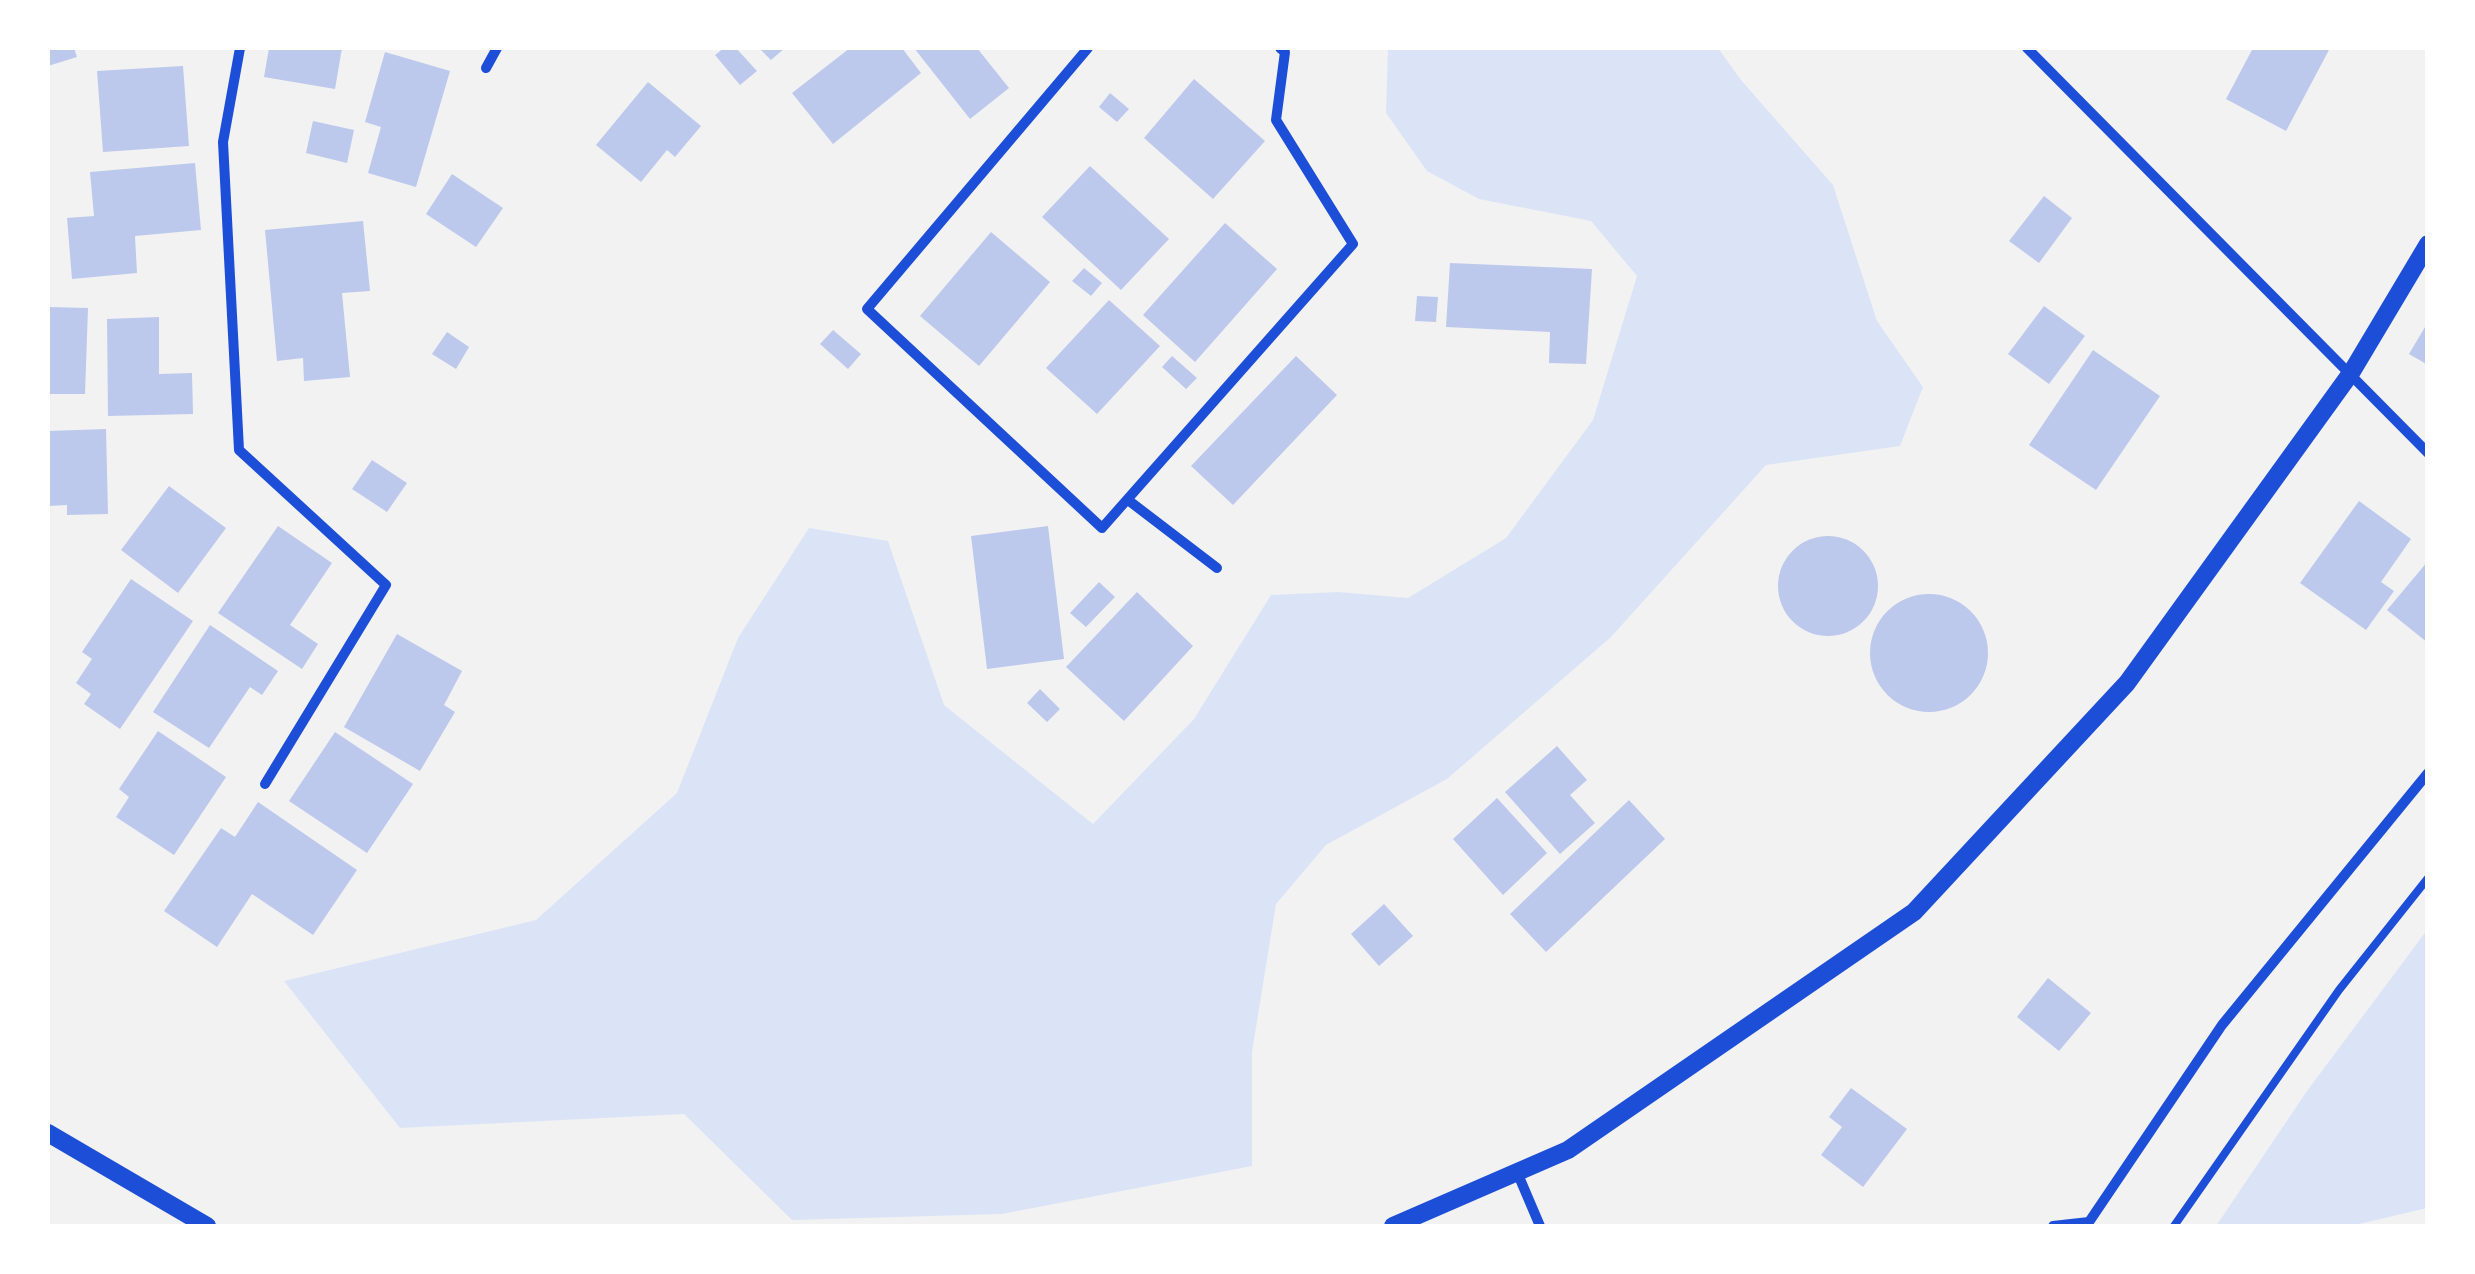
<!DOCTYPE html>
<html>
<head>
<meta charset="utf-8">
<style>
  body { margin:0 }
  #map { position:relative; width:2475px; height:1274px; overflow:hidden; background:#f2f2f2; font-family:Arial,sans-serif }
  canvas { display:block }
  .frame { position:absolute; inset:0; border:50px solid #fff; pointer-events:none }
</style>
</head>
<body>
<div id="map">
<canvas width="2475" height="1274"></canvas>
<div class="frame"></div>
</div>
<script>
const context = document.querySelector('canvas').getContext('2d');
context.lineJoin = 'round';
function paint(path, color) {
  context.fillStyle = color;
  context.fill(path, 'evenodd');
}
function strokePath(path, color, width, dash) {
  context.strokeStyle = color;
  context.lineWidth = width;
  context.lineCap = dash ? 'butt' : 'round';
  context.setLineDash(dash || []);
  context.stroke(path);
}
paint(new Path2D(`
  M 1388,48 L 1718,48 L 1741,80 L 1833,185 L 1877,321 L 1923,387 L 1900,446 L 1766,465 L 1611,637 L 1447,779 L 1326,845 L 1276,904 L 1252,1052 L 1252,1166 L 1002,1214 L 792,1220 L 684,1114 L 400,1128 L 284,981 L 536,920 L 677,793 L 738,638 L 809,528 L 888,541 L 944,705 L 1093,824 L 1194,719 L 1271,595 L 1338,592 L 1408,598 L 1506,538 L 1593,420 L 1637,276 L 1591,221 L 1479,199 L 1427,171 L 1386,113 Z
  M 2427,930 L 2427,1208 L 2351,1226 L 2216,1226 L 2307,1091 Z`), '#dbe4f7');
paint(new Path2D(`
  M 48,48 L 74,48 L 77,57 L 48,66 Z
  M 269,48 L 342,48 L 335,89 L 264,77 Z
  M 724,48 L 736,48 L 757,71 L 740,85 L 715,55 Z
  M 759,48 L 785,48 L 771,60 Z
  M 850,48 L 902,48 L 921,73 L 833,144 L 792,93 Z
  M 914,48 L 977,48 L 1009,88 L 970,119 Z
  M 2253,48 L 2330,48 L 2286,131 L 2226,99 Z
  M 385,52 L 450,71 L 416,187 L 368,173 L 381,127 L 365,122 Z
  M 183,66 L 189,146 L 103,152 L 97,71 Z
  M 1194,79 L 1265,141 L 1213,199 L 1144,138 Z
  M 648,82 L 701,126 L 675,157 L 667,150 L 641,182 L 596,145 Z
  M 1110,93 L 1129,109 L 1117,122 L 1099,107 Z
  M 313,121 L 354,130 L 347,163 L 306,153 Z
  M 195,163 L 201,230 L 135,236 L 137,273 L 72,279 L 67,218 L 94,216 L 90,172 Z
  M 1090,166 L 1169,239 L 1121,290 L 1042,217 Z
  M 452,174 L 503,208 L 476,247 L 426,214 Z
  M 2044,196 L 2072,218 L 2039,263 L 2009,241 Z
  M 363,221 L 370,291 L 342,293 L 350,377 L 304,381 L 303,358 L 277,361 L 265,230 Z
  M 1225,223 L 1277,269 L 1195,362 L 1143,315 Z
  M 991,232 L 1050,282 L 979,366 L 920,316 Z
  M 1450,263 L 1592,269 L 1586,364 L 1549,363 L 1550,332 L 1446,327 Z
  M 1084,268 L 1102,283 L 1091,296 L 1072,281 Z
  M 1417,296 L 1438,297 L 1436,322 L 1415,321 Z
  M 1109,300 L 1160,346 L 1097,414 L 1046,368 Z
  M 2044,306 L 2085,336 L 2049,384 L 2008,354 Z
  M 48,307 L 88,308 L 85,394 L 48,394 Z
  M 159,317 L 159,374 L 192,373 L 193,414 L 108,416 L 107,319 Z
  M 2428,322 L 2428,365 L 2409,354 Z
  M 833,330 L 861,354 L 848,369 L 820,344 Z
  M 447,332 L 469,347 L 456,369 L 432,354 Z
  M 2093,350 L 2160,396 L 2096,490 L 2029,445 Z
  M 1172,356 L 1197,378 L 1186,389 L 1162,367 Z
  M 1296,356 L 1337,395 L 1233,505 L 1191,466 Z
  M 106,429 L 108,514 L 67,515 L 67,505 L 48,506 L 48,431 Z
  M 372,460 L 407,483 L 387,512 L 352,489 Z
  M 169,486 L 226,528 L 178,593 L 121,550 Z
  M 2359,501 L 2411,539 L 2381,582 L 2394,591 L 2366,630 L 2300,583 Z
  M 278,526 L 332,563 L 290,625 L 318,644 L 302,669 L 218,613 Z
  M 1048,526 L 1064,659 L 987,669 L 971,536 Z
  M1778 586a50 50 0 1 1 100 0a50 50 0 1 1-100 0Z
  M 2428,561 L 2428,643 L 2387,610 Z
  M 131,579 L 193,621 L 120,729 L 84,704 L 91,694 L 76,683 L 92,659 L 82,652 Z
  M 1099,582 L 1115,597 L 1086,627 L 1070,613 Z
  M 1137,592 L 1193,646 L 1124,721 L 1066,667 Z
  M1870 653a59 59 0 1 1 118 0a59 59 0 1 1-118 0Z
  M 210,625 L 278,671 L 262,695 L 250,687 L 209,748 L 153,712 Z
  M 397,634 L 462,671 L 444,705 L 455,712 L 420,771 L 344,727 Z
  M 1040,689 L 1060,709 L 1047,722 L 1027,703 Z
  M 158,731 L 226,777 L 174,855 L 116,817 L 129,797 L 119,789 Z
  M 335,732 L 413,784 L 367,853 L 289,801 Z
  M 1557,746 L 1587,780 L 1570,795 L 1595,823 L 1560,854 L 1505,792 Z
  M 1497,798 L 1547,853 L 1503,895 L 1453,839 Z
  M 1629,800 L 1665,839 L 1546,952 L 1510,914 Z
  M 258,802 L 357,870 L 313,935 L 252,894 L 217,947 L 164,911 L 221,828 L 235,837 Z
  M 1384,904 L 1413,936 L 1379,966 L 1351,934 Z
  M 2048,978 L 2091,1013 L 2059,1051 L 2017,1017 Z
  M 1851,1088 L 1907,1129 L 1863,1187 L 1821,1155 L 1842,1127 L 1829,1117 Z`), '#bdc9ec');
strokePath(new Path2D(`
  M 2174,1226 L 2339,990 L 2428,878`), '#1d4ed8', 8);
strokePath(new Path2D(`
  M 240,48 L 223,142 L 239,450 L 386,585 L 265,784
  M 1088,48 L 867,309 L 1102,528 L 1353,244 L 1276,120 L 1285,52 L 1280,48
  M 2027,48 L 2428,453
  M 486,68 L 497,48
  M 1128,500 L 1217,568
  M 1517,1172 L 1540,1226
  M 2053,1226 L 2089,1222 L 2222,1025 L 2428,773`), '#1d4ed8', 10);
strokePath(new Path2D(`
  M 48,1133 L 207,1226
  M 1393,1226 L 1568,1150 L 1914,912 L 2127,683 L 2351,373 L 2428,244`), '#1d4ed8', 18);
</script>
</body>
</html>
